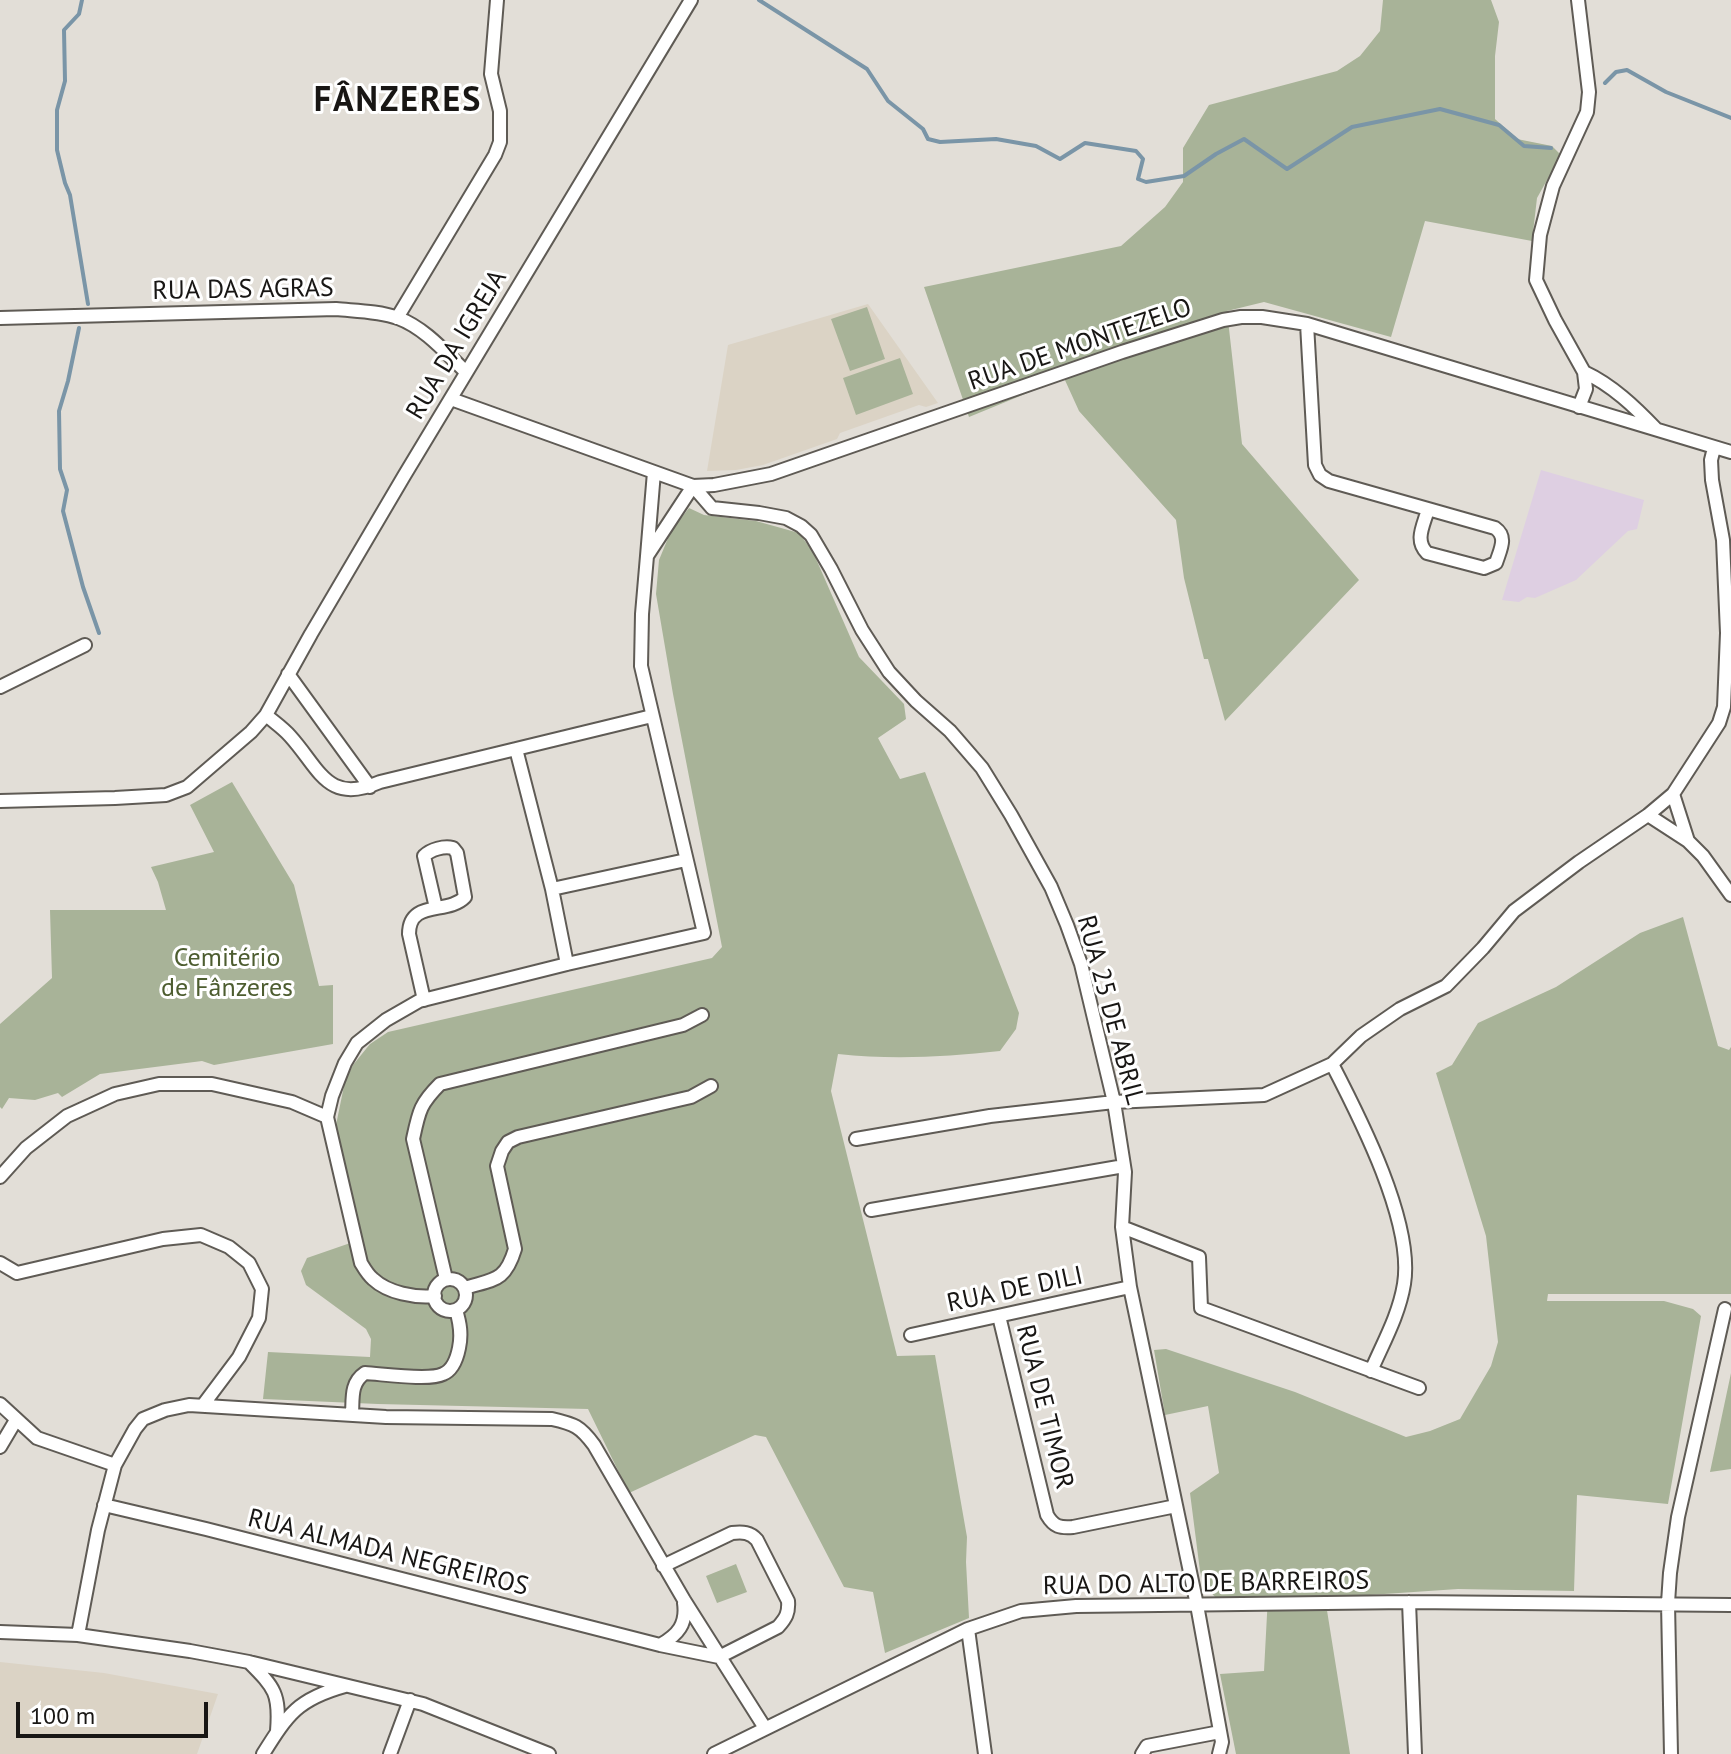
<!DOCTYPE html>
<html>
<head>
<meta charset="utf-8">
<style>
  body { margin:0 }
  #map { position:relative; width:1731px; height:1754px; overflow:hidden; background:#e2ded7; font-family:"PT Sans",sans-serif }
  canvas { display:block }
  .scale { position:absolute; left:16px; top:1702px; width:192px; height:36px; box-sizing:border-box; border:4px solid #181614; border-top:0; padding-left:10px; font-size:24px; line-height:28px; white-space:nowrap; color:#181614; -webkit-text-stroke:6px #fff; paint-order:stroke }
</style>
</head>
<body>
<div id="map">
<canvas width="1731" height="1754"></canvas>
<div class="scale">100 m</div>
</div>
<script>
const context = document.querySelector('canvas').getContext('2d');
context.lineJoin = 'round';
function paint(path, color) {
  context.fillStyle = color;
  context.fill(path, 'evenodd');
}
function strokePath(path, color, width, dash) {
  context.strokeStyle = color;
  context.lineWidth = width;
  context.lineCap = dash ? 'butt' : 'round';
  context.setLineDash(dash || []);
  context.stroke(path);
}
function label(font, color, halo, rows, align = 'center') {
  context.font = font + ' "PT Sans",sans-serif';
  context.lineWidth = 6;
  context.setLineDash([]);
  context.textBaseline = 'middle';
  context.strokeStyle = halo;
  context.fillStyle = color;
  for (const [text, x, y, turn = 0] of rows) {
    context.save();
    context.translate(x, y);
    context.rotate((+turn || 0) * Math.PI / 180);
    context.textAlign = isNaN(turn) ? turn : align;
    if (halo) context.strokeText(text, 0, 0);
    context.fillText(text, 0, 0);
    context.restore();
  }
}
paint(new Path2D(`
  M 868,304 L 938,403 L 926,407 L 919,405 L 840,433 L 837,439 L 763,465 L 736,470 L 707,471 L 728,345 Z
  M 0,1662 L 104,1673 L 218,1694 L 197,1754 L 0,1754 Z`), '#dbd3c5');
paint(new Path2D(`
  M 1541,470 L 1644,500 L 1637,529 L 1628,531 L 1576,580 L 1535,598 L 1527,597 L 1519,602 L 1502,600 Z`), '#decfe2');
paint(new Path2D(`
  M 1383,0 L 1491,0 L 1499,22 L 1495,56 L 1495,119 L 1517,139 L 1552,146 L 1561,155 L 1537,198 L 1532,241 L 1425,221 L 1391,337 L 1264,302 L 1227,311 L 1242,444 L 1359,580 L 1225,721 L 1208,659 L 1204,659 L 1184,578 L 1176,520 L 1079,411 L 1064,378 L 969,417 L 924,287 L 1121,246 L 1165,207 L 1183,182 L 1183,148 L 1209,105 L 1337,71 L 1360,56 L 1380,31 Z
  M 867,307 L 885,359 L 850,371 L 831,319 Z
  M 900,358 L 913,394 L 856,415 L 843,378 Z
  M 689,508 L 704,515 L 756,521 L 799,533 L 813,552 L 859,657 L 904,704 L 906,719 L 878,738 L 900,779 L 925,772 L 1019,1013 L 1016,1029 L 1000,1051 C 946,1057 892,1060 838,1054 L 831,1091 L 897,1356 L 935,1355 L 967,1537 L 966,1562 L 969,1618 L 885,1653 L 873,1592 L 844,1587 L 766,1437 L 755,1435 L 629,1493 L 588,1409 L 378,1404 L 263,1399 L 268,1352 L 370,1357 L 371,1339 L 366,1329 L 306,1285 L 301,1271 L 307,1258 L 359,1240 L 338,1150 L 336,1125 L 345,1081 L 353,1065 L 370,1044 L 388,1032 L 712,958 L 722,947 L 673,694 L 656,594 L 659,560 L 671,531 Z
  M 232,782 L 294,885 L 319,986 L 333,985 L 333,1044 L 214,1065 L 202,1061 L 100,1074 L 62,1097 L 58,1093 L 35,1100 L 9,1098 L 2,1109 L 0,1107 L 0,1024 L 52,978 L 50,910 L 166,910 L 158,882 L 151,867 L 214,852 L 190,805 Z
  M 1683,917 L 1718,1046 L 1729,1050 L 1731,1047 L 1731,1294 L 1548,1294 L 1547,1301 L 1664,1301 L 1693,1309 L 1701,1316 L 1668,1504 L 1577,1495 L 1574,1591 L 1458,1589 L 1325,1598 L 1350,1754 L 1236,1754 L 1220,1674 L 1264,1671 L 1268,1596 L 1216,1598 L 1204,1585 L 1200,1571 L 1190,1493 L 1219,1473 L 1208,1406 L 1165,1415 L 1154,1350 L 1166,1349 L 1295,1392 L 1406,1437 L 1430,1431 L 1460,1419 L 1491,1366 L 1498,1342 L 1486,1236 L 1436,1073 L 1452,1065 L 1478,1023 L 1556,987 L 1640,933 Z
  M 1731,1373 L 1731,1469 L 1710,1472 Z
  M 736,1564 L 747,1592 L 717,1603 L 706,1576 Z`), '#a8b398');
strokePath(new Path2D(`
  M 82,0 L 79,14 L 64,30 L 65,81 L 57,110 L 57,150 L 65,183 L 70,195 L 88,304
  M 759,0 L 867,69 L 888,101 L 923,129 L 928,139 L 940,142 L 996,139 L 1036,146 L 1060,159 L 1085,143 L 1136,151 L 1143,159 L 1138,179 L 1146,182 L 1184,176 L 1216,154 L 1244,139 L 1287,169 L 1352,127 L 1440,109 L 1499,125 L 1524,146 L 1551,148
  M 1605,83 L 1616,72 L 1627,70 L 1666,92 L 1731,118
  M 79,328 L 68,381 L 59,411 L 60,469 L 67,490 L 63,511 L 83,587 L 99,633`), '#7a95a7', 4);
const minor = new Path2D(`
  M 1578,0 L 1589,92 L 1587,112 L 1553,186 L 1540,235 L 1536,280 L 1555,320 L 1584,372 L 1586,389 L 1579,407
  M 0,318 L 336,309 C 356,311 378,311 398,318 C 425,328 446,353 466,372
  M 397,318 L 495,155 L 500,142 L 500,111 L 491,74 L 497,0
  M 1307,324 L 1315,465 L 1320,475 L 1329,481 L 1428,509
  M 1584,372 C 1612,385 1635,407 1656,429
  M 451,399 L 693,486 L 714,485 L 771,474 L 1122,352 L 1223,320 L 1241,317 L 1262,317 L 1307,324 L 1731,452
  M 654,472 L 647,556 L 693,486
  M 693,486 L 712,508 L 759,513 L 786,518 L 801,526 L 811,535 L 831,569 L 862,630 L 889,672 L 916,701 L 950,731 L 982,768 L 1011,815 L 1051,887 L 1067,925 L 1081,964 L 1114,1102 L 1125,1172 L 1122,1227 L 1130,1287 L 1197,1605 L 1222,1742 L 1219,1754
  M 1428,509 L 1495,528 C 1508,537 1500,550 1496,563 L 1484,568 L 1427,553 C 1414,540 1424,525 1428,509 Z
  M 288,674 L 370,787
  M 0,687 L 85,645
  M 266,715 C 274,722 283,728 290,736 C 320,769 327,805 380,782 L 652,716
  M 516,749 L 552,889 L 567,964
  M 1673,794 L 1688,841
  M 0,801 L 115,798 L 166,795 L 187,787 L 251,732 L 266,715 L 311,634 L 404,476 L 691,0
  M 1648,815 L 1688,841 L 1703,856 L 1731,895
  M 552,889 L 686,860
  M 424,1000 L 409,934 C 409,899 448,915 465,897 L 457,853 L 453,848 C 444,846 431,849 424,856 L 436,908
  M 1332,1064 C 1360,1118 1414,1223 1404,1284 C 1399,1315 1383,1343 1371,1371
  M 856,1139 L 990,1116 L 1114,1102 L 1264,1095 L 1332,1064 L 1361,1036 L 1400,1009 L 1446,986 L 1483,948 L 1514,911 L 1579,862 L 1648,815 L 1673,794 L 1719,723 L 1724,707 L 1727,633 L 1723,540 L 1712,480 L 1711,460 L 1714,448
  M 0,1177 L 26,1148 L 67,1116 L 115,1094 L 159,1084 L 212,1084 L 292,1102 L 327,1117
  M 871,1210 L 1124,1166
  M 1122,1227 L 1199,1257 L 1201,1308 L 1419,1388
  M 0,1263 L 17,1273 L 163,1239 L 201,1235 L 229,1247 L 249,1263 L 262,1289 L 259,1318 L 239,1357 L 203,1405
  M 446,1279 L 413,1139 C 419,1111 420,1104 440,1084 L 683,1025 L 702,1015
  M434 1295a16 16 0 1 1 32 0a16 16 0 1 1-32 0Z
  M 465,1288 C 494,1279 505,1282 515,1249 L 497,1166 L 502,1151 L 508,1142 L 518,1137 L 691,1097 L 711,1086
  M 435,1296 C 415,1298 388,1293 373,1279 C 368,1275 364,1268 361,1263 L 327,1117 L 332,1096 L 345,1063 L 357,1043 L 386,1020 L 419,1001 L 567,964 L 704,933 L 641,666 L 642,614 L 647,556
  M 999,1316 L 1047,1515 C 1054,1527 1060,1528 1073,1527 L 1176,1506
  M 911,1335 L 1130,1287
  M 0,1404 L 37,1438 L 115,1465
  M 352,1415 C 353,1399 350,1383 365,1373 C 383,1374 429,1381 443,1374 C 453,1370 457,1358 459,1348 C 462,1334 460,1323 456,1310
  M 0,1447 L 16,1420
  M 104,1505 L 206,1529 L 660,1645 L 719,1657 L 778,1627 C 786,1618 789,1613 788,1601 L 757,1540 C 750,1532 743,1532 732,1533 L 663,1566
  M 1409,1602 L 1415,1754
  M 968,1629 L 985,1754
  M 0,1632 L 78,1635 L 190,1651 L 249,1662 L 423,1704 L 549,1754
  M 78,1635 L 98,1530 L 115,1465 L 135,1429 L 143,1419 L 165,1410 L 189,1405 L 386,1417 L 552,1419 C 574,1424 580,1426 594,1445 L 684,1600 L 765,1728
  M 660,1645 C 678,1635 687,1624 684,1603
  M 249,1662 C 275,1688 280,1694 277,1731
  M 263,1754 C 288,1714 298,1699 345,1686
  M 390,1754 L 410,1700
  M 714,1754 L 968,1629 L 1021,1611 L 1076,1606 L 1409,1602 L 1731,1605
  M 1142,1754 L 1147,1746 L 1220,1732
  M 1671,1754 L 1668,1603 L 1670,1573 L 1678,1517 L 1725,1309`);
strokePath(minor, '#5f5b55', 16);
strokePath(minor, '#fff', 12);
label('26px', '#181614', '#fff', [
  ["RUA DAS AGRAS",243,290,-1],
  ["RUA DA IGREJA",457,345,-59],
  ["RUA DE MONTEZELO",1080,345,-19],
  ["RUA 25 DE ABRIL",1110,1010,75],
  ["RUA DE DILI",1015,1290,-12],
  ["RUA DE TIMOR",1044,1407,76],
  ["RUA ALMADA NEGREIROS",388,1553,14],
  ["RUA DO ALTO DE BARREIROS",1206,1584,-1]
]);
label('26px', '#4d5d30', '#fff', [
  ["Cemitério",227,959],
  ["de Fânzeres",227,989]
]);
context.letterSpacing = '2px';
label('bold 34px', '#181614', '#fff', [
  ["FÂNZERES",398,101]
]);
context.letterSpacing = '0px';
</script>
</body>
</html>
